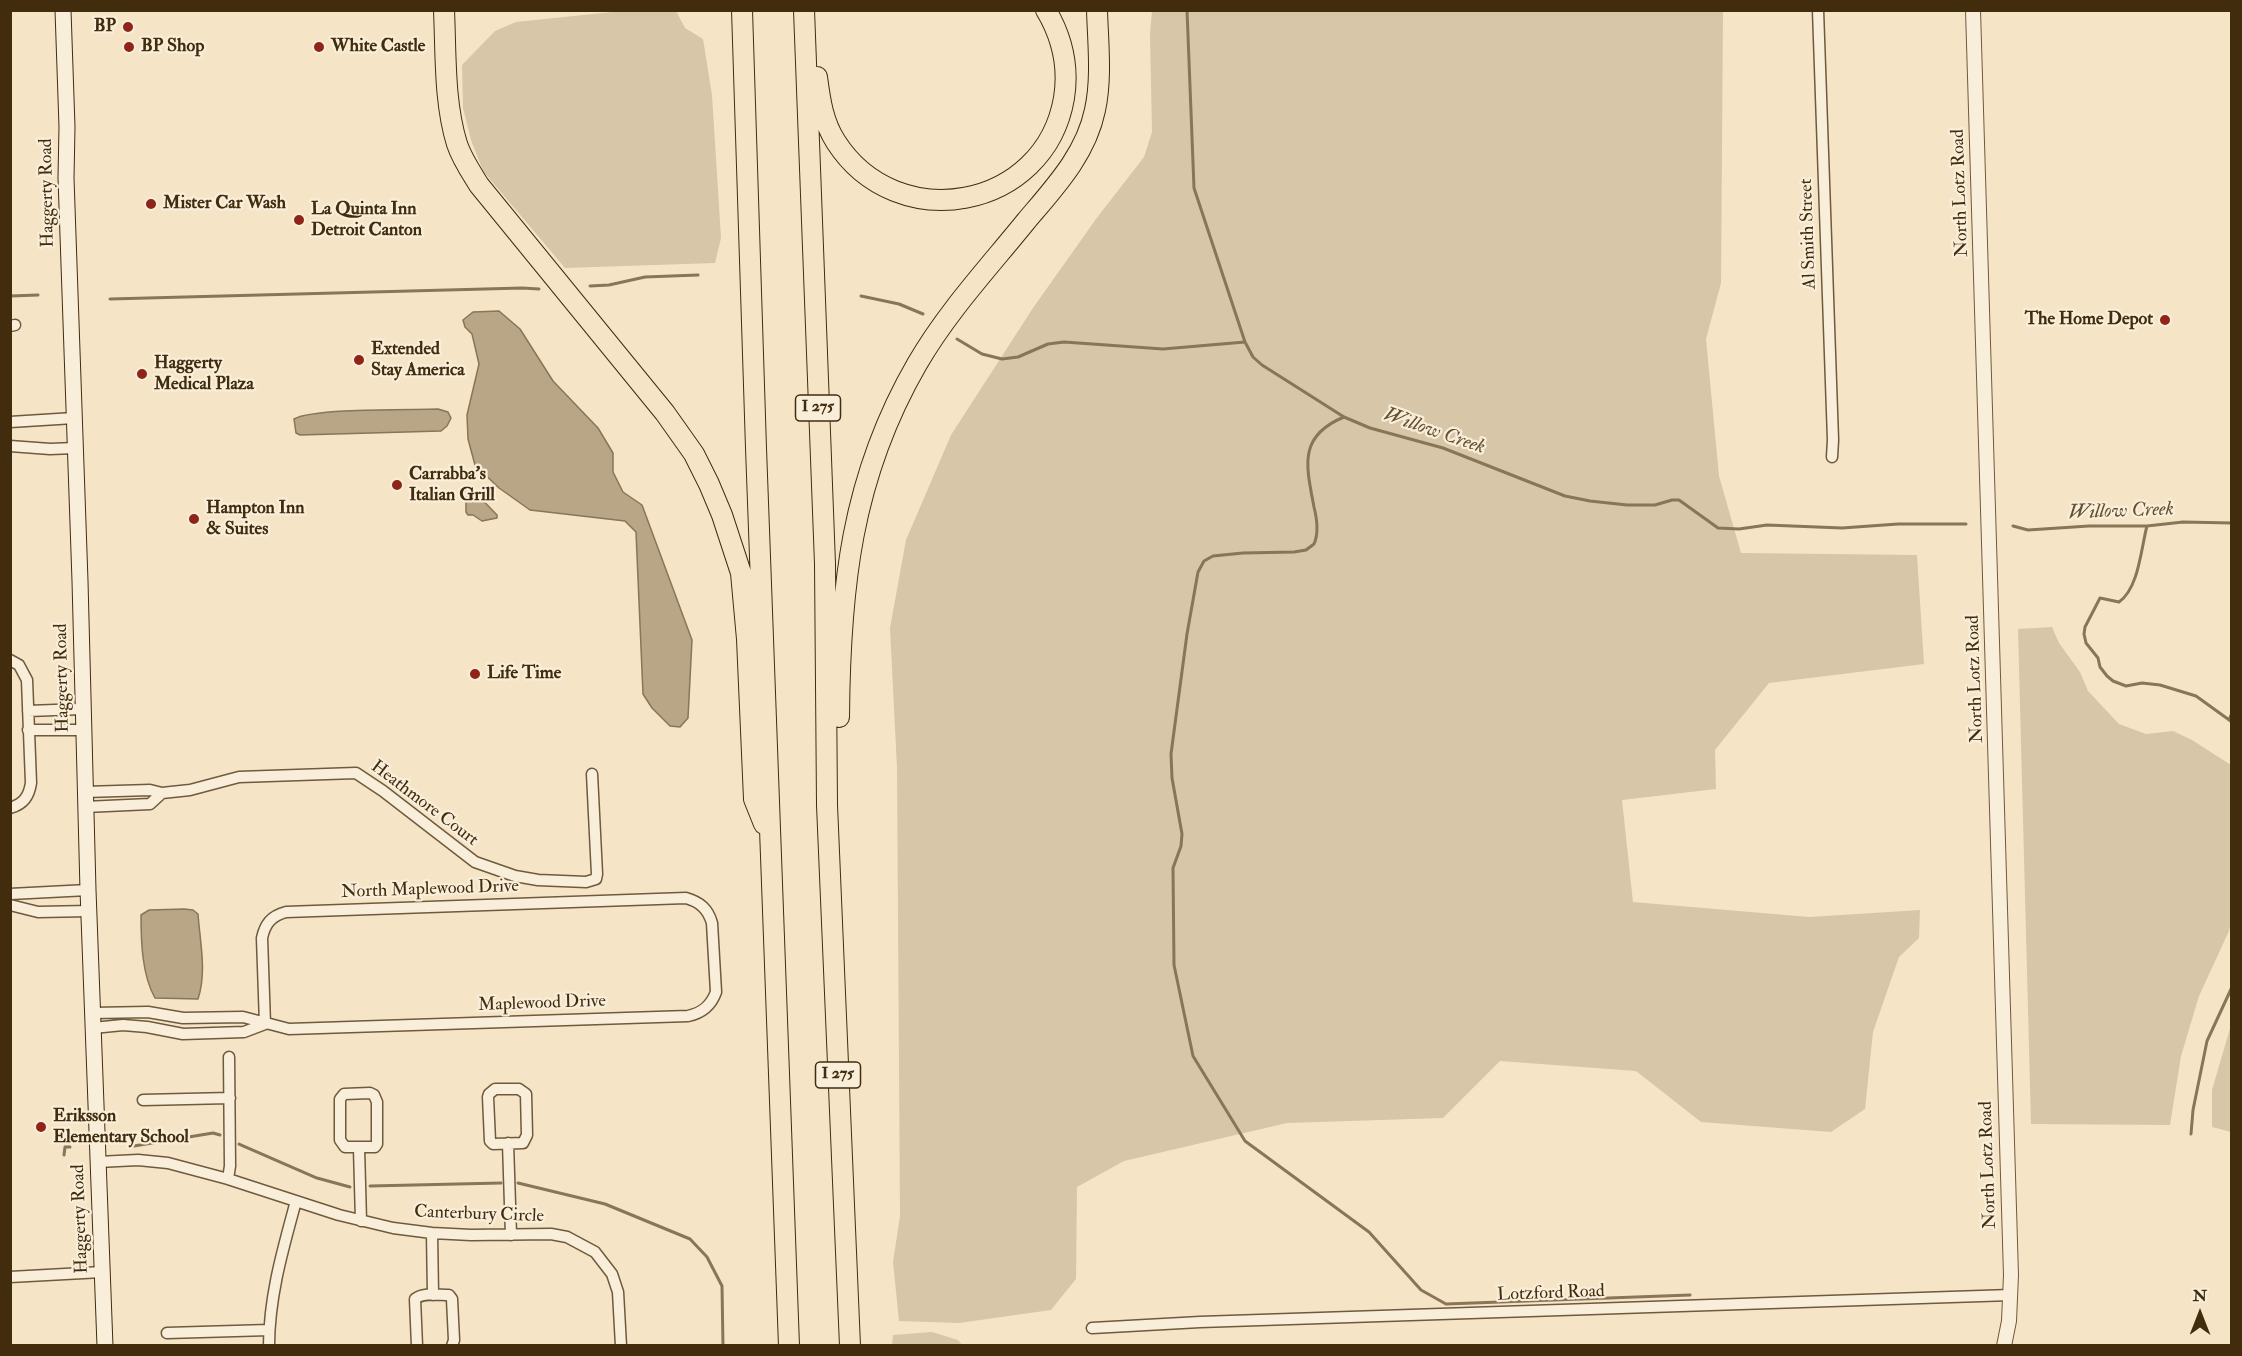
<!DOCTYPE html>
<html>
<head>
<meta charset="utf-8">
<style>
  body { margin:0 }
  #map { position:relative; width:2242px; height:1356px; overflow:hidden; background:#f5e5c6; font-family:"IM FELL Double Pica",serif }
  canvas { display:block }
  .frame { position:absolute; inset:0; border:12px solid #422c0e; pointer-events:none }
  .north { position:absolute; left:2170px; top:1284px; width:60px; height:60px; -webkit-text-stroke:4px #f8eeda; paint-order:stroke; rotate:0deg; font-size:16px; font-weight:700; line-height:24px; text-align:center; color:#422c0e }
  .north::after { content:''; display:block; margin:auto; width:21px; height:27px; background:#422c0e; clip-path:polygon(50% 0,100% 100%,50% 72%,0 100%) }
</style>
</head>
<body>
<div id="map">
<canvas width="2242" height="1356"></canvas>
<div class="frame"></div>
<div class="north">N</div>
</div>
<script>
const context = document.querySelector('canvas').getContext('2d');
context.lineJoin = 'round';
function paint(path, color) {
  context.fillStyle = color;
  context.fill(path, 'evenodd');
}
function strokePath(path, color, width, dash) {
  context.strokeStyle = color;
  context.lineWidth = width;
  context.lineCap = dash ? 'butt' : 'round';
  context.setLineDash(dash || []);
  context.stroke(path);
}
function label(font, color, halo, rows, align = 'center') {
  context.font = font + ' "IM FELL Double Pica",serif';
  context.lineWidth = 4.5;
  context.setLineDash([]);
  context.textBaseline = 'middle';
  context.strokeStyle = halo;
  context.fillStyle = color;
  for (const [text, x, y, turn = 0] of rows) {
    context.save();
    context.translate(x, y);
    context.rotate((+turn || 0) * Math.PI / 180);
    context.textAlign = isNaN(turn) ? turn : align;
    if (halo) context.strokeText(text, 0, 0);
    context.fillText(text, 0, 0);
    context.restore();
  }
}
paint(new Path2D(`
  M 622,11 L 676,11 L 685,28 L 703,39 L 712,95 L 721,238 L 715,263 L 565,268 L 483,171 L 471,140 L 463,108 L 462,65 L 495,31 L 516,22 Z
  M 1152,11 L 1723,11 L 1721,283 L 1706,339 L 1719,476 L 1741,553 L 1917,555 L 1924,664 L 1769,683 L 1715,750 L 1716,789 L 1622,800 L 1633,902 L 1809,917 L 1920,910 L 1919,938 L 1899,957 L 1873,1032 L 1865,1109 L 1831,1132 L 1701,1122 L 1636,1071 L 1500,1061 L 1443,1118 L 1287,1123 L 1124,1161 L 1077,1187 L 1076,1279 L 1051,1310 L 959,1323 L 899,1321 L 893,1262 L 900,1216 L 897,768 L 890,628 L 906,540 L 951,435 L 1033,308 L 1096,219 L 1144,157 L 1152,132 L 1150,34 Z
  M 2052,627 L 2059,643 L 2080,672 L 2088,691 L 2119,724 L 2146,734 L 2173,731 L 2192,740 L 2231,765 L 2231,921 L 2229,931 L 2199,996 L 2181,1056 L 2170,1125 L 2031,1124 L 2018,629 Z
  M 2231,1025 L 2232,1132 L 2231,1132 L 2212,1127 L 2212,1090 Z
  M 932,1332 L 958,1340 L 962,1345 L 892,1345 L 893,1335 Z`), '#d7c6a7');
const water = new Path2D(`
  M 499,311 L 520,329 L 553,381 L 598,428 L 613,453 L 613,472 L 623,492 L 642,505 L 692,640 L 688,718 L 680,727 L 670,726 L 652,708 L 643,694 L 636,532 L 625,521 L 530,510 L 499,488 L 475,465 L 468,439 L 467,415 L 479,364 L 472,334 L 465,327 L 463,320 L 473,312 Z
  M 438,409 L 448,412 L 451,418 L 447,426 L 441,431 L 300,435 L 296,433 L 294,419 C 314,408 410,410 438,409 Z
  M 466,487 L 470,487 L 497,515 L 497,518 L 482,521 L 473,515 L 468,515 L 466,512 Z
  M 184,909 L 193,910 L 198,914 C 200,942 207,972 198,999 L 155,998 C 142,975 141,942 141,915 L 149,910 Z`);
paint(water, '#b8a687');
strokePath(water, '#897557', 1.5);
strokePath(new Path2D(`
  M 1187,10 L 1194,188 L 1245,342 L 1253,357 L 1262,365 L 1344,417 L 1370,428 L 1443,448 L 1565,496 L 1590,501 L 1627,505 L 1655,505 L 1672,500 L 1679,500 L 1718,528 L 1739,529 L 1767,525 L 1842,528 L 1898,524 L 1966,524
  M 590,286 L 609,285 L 645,277 L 698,275
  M 10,296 L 38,295
  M 861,296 L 899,304 L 923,314
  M 110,299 L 522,288 L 539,289
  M 957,339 L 982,354 L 1002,359 L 1018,357 L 1048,344 L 1064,342 L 1163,349 L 1245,342
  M 1344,417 C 1298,436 1306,465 1314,507 C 1317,519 1319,533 1314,544 L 1306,550 L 1294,552 L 1243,553 L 1213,556 L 1204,561 L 1198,572 L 1187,634 L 1171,754 L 1172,778 L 1182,834 L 1181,846 L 1173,868 L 1174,965 L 1193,1056 L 1245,1141 L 1369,1232 L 1421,1290 L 1446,1304 L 1690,1295
  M 2013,526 L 2028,530 L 2089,526 L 2147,526 L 2183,522 L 2232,523
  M 2147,526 C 2141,548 2139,588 2119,602 L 2100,598 L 2085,627 L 2084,634 L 2086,643 L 2098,658 L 2100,667 L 2107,676 L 2113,681 L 2126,686 L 2142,683 L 2160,685 L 2196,696 L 2232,722
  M 2229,720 L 2232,713
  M 2191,1134 L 2193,1110 L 2207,1041 L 2232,987
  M 239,1144 L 317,1178 L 350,1187
  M 134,1146 L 213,1133 L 220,1135
  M 64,1155 L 65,1147 L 70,1147
  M 518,1183 L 605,1204 L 690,1239 L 707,1257 L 722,1286 L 723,1346
  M 370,1186 L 501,1183`), '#897557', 3);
const minor = new Path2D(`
  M 1818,10 L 1833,440 L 1832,457
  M 10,326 L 15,325
  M 10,422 L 74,418
  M 10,446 L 50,449 L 75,448
  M 10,660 L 19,665 L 27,680 L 31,783 C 29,796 24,804 10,808
  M 28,711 L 82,709
  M 28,730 L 83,730
  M 85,792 L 150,790 L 162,793 L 190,790 L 239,777 L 356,773 L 383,791 L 475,862 L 515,876 L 538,880 L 586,882 L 596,879 L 597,874 L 592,774
  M 85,807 L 150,804 L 162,793
  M 10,894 L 88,890
  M 10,905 L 38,912 L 89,911
  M 93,1013 L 148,1012 L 183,1018 L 243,1017 L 289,1029 L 688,1016 C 702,1013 711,1006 716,992 L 712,923 C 708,909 700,902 686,898 L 286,912 C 271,916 265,924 262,938 L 265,1024
  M 93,1028 L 123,1025 L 147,1027 L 183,1034 L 244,1032 L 265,1024
  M 495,1089 L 519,1089 L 526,1094 L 527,1135 L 523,1143 L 493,1144 L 490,1141 L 488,1097 L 489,1094 Z
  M 370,1093 L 374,1095 L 377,1102 L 377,1144 L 375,1147 L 345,1147 L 340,1140 L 340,1099 L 344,1094 Z
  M 143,1100 L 230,1098
  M 508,1143 L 511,1235
  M 359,1148 L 361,1221
  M 98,1162 L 138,1160 L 168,1163 L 228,1179 L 339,1215 L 393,1228 L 432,1233 L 471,1235 L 551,1234 L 567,1237 L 595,1252 L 612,1274 L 618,1292 L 621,1346
  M 228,1179 L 230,1166 L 229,1057
  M 432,1233 L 433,1295
  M 10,1277 L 102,1272
  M 1092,1328 L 1200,1322 L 2011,1295
  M 167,1333 L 269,1330
  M 269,1346 C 269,1296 283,1249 296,1201
  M 417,1346 L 415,1299 C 423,1292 438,1295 449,1295 L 452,1299 L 454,1340 L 452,1346`);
const tertiary = new Path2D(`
  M 1973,10 L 2011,1275 L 2009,1321 L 2004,1346`);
const secondary = new Path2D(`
  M 63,10 L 67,127 L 66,178 L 80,581 L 88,890 L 105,1346`);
const motorway = new Path2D(`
  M 444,10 C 446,54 444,102 457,144 C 462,159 471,172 479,185 L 665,413 L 694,454 L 709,484 L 722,515 L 741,573 L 747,639 L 754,799 L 764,824
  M 742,10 L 756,448 L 789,1346
  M 804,10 L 825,564 L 827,805 L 850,1346
  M 817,77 C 820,100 823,122 836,142 C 897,237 1045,210 1064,98 C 1069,67 1062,37 1046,10
  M 839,717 C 840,589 851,478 917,364 C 947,312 989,267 1027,220 C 1055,187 1086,154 1095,110 C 1102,78 1098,43 1097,10`);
strokePath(minor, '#6f5a3c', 13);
strokePath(tertiary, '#6f5a3c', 16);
strokePath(secondary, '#422c0e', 17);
strokePath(motorway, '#422c0e', 22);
strokePath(minor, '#f8eeda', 10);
strokePath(tertiary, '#f8eeda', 14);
strokePath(secondary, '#f8eeda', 15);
strokePath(motorway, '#f5e5c6', 20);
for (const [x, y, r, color] of [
  [128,27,6,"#8f2418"],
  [129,47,6,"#8f2418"],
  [319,47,6,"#8f2418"],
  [151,204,6,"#8f2418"],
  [299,220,6,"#8f2418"],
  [2165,320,6,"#8f2418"],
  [359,360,6,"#8f2418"],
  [142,374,6,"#8f2418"],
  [397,485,6,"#8f2418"],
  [194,519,6,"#8f2418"],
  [475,674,6,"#8f2418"],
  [41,1127,6,"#8f2418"]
]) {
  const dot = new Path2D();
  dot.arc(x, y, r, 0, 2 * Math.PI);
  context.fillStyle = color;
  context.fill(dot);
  strokePath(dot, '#f8eeda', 2);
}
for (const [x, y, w] of [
  [818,408,45],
  [838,1075,45]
]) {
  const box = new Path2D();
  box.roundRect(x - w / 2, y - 13, w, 26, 4.5);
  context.fillStyle = '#f8eeda';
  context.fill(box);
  strokePath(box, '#422c0e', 1.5);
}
label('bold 16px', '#422c0e', null, [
  ["I 275",818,408],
  ["I 275",838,1075]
]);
label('bold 18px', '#422c0e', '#f8eeda', [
  ["BP",116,27,"right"],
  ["BP Shop",141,47],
  ["White Castle",331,47],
  ["Mister Car Wash",163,204],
  ["La Quinta Inn",311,210],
  ["Detroit Canton",311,231],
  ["The Home Depot",2153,320,"right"],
  ["Extended",371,350],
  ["Stay America",371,371],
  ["Haggerty",154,364],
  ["Medical Plaza",154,385],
  ["Carrabba's",409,475],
  ["Italian Grill",409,496],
  ["Hampton Inn",206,509],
  ["& Suites",206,530],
  ["Life Time",487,674],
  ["Eriksson",53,1117],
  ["Elementary School",53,1138]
], 'left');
label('18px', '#422c0e', '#f8eeda', [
  ["Haggerty Road",48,193,-91],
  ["North Lotz Road",1961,193,-92],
  ["Al Smith Street",1809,234,-92],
  ["Haggerty Road",63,678,-91],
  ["North Lotz Road",1976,679,-92],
  ["Heathmore Court",424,804,37],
  ["North Maplewood Drive",430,890,-2],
  ["Maplewood Drive",542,1004,-2],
  ["North Lotz Road",1989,1165,-92],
  ["Canterbury Circle",479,1215,2],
  ["Haggerty Road",81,1219,-92],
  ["Lotzford Road",1551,1294,-2]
]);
label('italic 20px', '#655132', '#f8eeda', [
  ["Willow Creek",1434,432,19],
  ["Willow Creek",2121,512,-2]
]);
</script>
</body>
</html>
